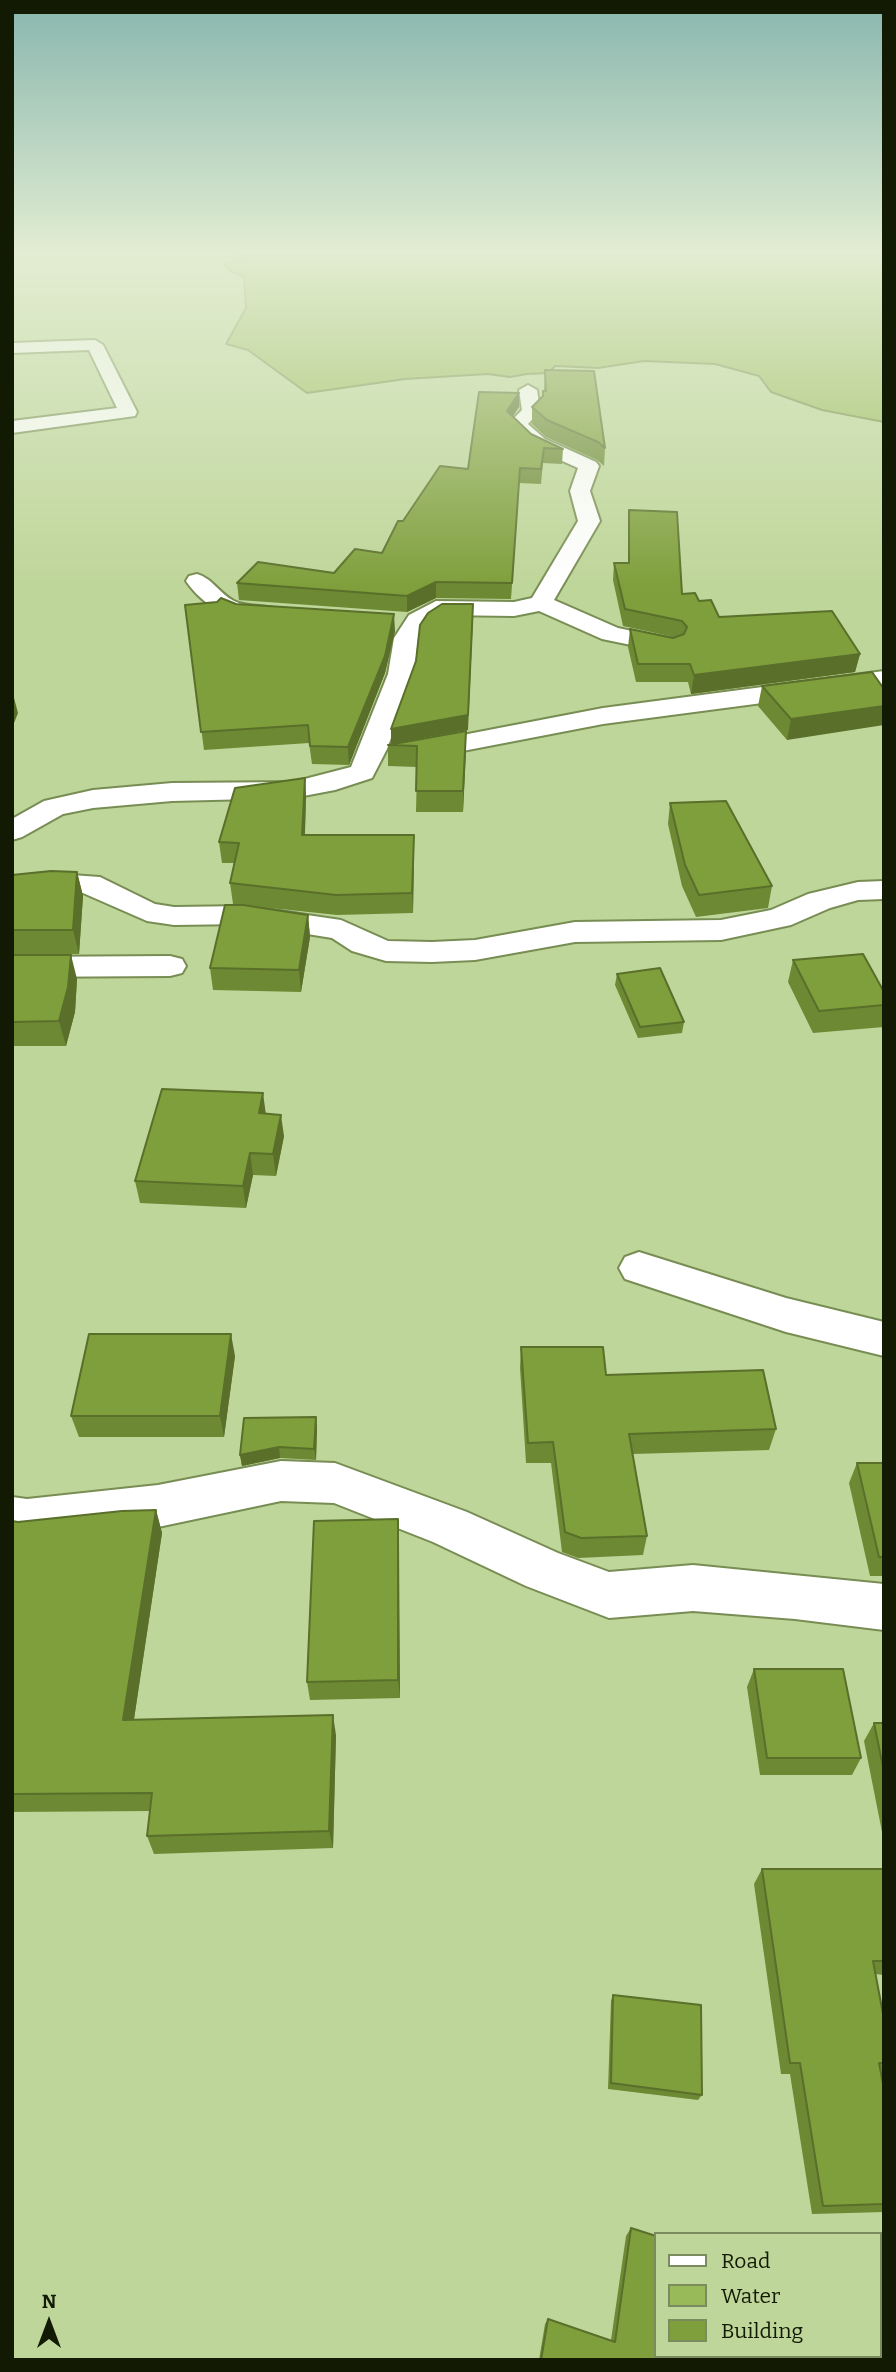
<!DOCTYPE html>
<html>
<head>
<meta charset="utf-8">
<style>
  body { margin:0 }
  #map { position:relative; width:896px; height:2372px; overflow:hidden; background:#bfd69a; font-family:Bitter,serif }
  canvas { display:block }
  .frame { position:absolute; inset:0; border:14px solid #131a04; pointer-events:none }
  .legend { position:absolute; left:654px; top:2232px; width:228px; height:126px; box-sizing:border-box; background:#bfd69a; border:2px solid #7a8b5e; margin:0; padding:9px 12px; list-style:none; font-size:21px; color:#131a04 }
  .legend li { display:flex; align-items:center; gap:14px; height:35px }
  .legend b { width:35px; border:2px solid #7a8b5e }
  .north { position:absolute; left:14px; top:2288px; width:70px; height:70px; -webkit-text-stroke:5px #bfd69a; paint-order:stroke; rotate:0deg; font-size:19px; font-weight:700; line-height:28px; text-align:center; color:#131a04 }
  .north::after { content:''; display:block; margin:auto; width:24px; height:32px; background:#131a04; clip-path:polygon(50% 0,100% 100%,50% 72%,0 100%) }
</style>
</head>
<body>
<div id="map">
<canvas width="896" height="2372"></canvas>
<div class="frame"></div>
<ul class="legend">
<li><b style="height:9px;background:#fff"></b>Road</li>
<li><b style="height:19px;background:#99ba58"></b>Water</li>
<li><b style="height:19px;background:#7f9f3c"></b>Building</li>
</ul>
<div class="north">N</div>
</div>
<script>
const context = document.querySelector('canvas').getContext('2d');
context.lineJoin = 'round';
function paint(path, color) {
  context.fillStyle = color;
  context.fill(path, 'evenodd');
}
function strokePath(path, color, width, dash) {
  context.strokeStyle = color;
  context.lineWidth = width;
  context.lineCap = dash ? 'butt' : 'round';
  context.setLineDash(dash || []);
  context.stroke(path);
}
const water = new Path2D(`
  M 237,254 L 884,254 L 884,422 L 822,410 L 771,392 L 759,376 L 715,364 L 644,361 L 598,368 L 555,366 L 549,373 L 527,374 L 510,377 L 488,374 L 405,379 L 307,393 L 248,350 L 226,344 L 246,308 L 244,277 L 227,269 L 224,264 L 241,257 Z`);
paint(water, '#99ba58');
strokePath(water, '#718a3f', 2);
const minor = new Path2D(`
  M 95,340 L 103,345 L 137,412 L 135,416 L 12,433 L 12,421 L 117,408 L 89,350 L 12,353 L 12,343 Z
  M 528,385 L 537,390 L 540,411 L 528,424 L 545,439 L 596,462 L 599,466 L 590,491 L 600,521 L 554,600 L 618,628 L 679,641 L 682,646 L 679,651 L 670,653 L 602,639 L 539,611 L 514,616 L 441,615 L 426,625 L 418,638 L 414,674 L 387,749 L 372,778 L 335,790 L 293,798 L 172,801 L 93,808 L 63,814 L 22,837 L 12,840 L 12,819 L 44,801 L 93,790 L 172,783 L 293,782 L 351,767 L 388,674 L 394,638 L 409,615 L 436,601 L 514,602 L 532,598 L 578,521 L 570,491 L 578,468 L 531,447 L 508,424 L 522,410 L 519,390 Z
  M 197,574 C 212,578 220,594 234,601 C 247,607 261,605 274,608 L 278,613 L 274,618 C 240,627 205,609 186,581 L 189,576 Z
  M 884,671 L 884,687 L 603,724 L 416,760 L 406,758 L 402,752 L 406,746 L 416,744 L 603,708 Z
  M 57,874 L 100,877 L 155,904 L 174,907 L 246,906 L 341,920 L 388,941 L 432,942 L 475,940 L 575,922 L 721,920 L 771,910 L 808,894 L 858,882 L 884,881 L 884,899 L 858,900 L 830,908 L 791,925 L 721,940 L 575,942 L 475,960 L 432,962 L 386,961 L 352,951 L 332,938 L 246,924 L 174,925 L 147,921 L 83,893 L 57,892 L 12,897 L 12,879 Z
  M 170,956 L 182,959 L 186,966 L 182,973 L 170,976 L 12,977 L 12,957 Z
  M 639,1252 L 786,1298 L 884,1322 L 884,1356 L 786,1332 L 625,1279 L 619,1268 L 625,1257 Z
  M 281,1461 L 335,1463 L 467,1512 L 558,1553 L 609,1572 L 693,1565 L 884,1584 L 884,1630 L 795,1619 L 693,1611 L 609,1618 L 526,1586 L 433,1542 L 334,1503 L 281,1501 L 158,1527 L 27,1541 L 12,1539 L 12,1497 L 27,1499 L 158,1485 Z`);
strokePath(minor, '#788d53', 4);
paint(minor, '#fff');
paint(new Path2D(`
  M 545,370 L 605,448 L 604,466 L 597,460 L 546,437 L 532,424 L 532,407 L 543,396 L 544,391 Z
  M 519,393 L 519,407 L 512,417 L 531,434 L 563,449 L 562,464 L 543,463 L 541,484 L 519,483 L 511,599 L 436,598 L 407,612 L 239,600 L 237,583 L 334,573 L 382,553 L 403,521 L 468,469 Z
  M 629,510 L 682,594 L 699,601 L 719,617 L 860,654 L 855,672 L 691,694 L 688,682 L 636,682 L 628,647 L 630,629 L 674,637 L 623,626 L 613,580 L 614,563 L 628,563 L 628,527 Z
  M 236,604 L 395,631 L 385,673 L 349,765 L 312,764 L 309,743 L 204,750 L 185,605 Z
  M 872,672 L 787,740 L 758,706 L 762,686 Z
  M 466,731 L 463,812 L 416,812 L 417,767 L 388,766 L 388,745 Z
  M 305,778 L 306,798 L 305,835 L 414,835 L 413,913 L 337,915 L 233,904 L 230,883 L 234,863 L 222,863 L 219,842 Z
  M 670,803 L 772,886 L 768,908 L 696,917 L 682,886 L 668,824 Z
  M 77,872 L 83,896 L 79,954 L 12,954 L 12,875 Z
  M 308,915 L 310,937 L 301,992 L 213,990 L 210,968 Z
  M 12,955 L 77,979 L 75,1012 L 66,1046 L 12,1046 Z
  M 793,960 L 884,992 L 884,1027 L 813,1033 L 788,982 Z
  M 617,974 L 684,1022 L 682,1033 L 638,1038 L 615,985 Z
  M 266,1114 L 284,1136 L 276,1176 L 253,1175 L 246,1208 L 140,1203 L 135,1181 Z
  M 521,1347 L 776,1429 L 769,1450 L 633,1454 L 647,1536 L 643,1555 L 578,1558 L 562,1552 L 551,1463 L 526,1463 L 520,1368 Z
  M 235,1356 L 224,1437 L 79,1437 L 71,1416 Z
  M 316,1417 L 317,1428 L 316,1460 L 280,1458 L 242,1466 L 240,1455 Z
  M 857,1463 L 884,1463 L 884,1576 L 870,1576 L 849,1483 Z
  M 156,1510 L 162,1533 L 134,1719 L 336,1735 L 333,1848 L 154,1854 L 147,1836 L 150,1811 L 12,1812 L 12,1521 L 18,1522 Z
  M 398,1519 L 400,1698 L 310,1700 L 307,1682 Z
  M 754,1669 L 861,1758 L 852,1775 L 760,1775 L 747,1687 Z
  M 874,1723 L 884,1723 L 884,1842 L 864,1741 Z
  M 762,1869 L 884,1869 L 884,1975 L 875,1974 L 884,2019 L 884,2071 L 881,2074 L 884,2089 L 884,2212 L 812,2214 L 790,2074 L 781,2074 L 754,1884 Z
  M 613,1995 L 702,2095 L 698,2100 L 608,2089 L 611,2001 Z
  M 631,2228 L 738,2360 L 539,2360 L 545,2324 L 548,2319 L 611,2340 L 626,2236 Z`), '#6d8934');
paint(new Path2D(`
  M 519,393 L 519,407 L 506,426 L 507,411 Z
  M 436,582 L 436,598 L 407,612 L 407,596 Z
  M 394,614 L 395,631 L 385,673 L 349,765 L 348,747 Z
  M 473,618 L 468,730 L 391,744 L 391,729 Z
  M 860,654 L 855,672 L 691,694 L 694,675 Z
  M 13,694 L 18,713 L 12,728 L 12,697 Z
  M 884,706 L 884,725 L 787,740 L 791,719 Z
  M 466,731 L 466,752 L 463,812 L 463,791 Z
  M 305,778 L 306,798 L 304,856 L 302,835 Z
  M 414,835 L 414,856 L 413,913 L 412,893 Z
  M 77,872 L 83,896 L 79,954 L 73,930 Z
  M 308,915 L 310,937 L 301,992 L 299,970 Z
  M 71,955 L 77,979 L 75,1012 L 66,1046 L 59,1021 Z
  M 263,1093 L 266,1115 L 259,1113 Z
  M 281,1115 L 284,1136 L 276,1176 L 273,1154 Z
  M 250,1153 L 253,1175 L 246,1208 L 243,1186 Z
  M 231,1334 L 235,1356 L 224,1437 L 220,1416 Z
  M 316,1417 L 317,1428 L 316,1460 L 314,1449 Z
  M 279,1447 L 280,1458 L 242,1466 L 240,1455 Z
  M 156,1510 L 162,1533 L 131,1739 L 123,1720 Z
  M 398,1519 L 399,1538 L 400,1698 L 398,1680 Z
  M 333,1715 L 336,1735 L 333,1848 L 329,1831 Z`), '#596f2a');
const building = new Path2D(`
  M 545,370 L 594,371 L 605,448 L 598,442 L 547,420 L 532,407 L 543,396 L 543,391 L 546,391 Z
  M 479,392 L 519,393 L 507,411 L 531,434 L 563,449 L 544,448 L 541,469 L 520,468 L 512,583 L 436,582 L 407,596 L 237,583 L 258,562 L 334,573 L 355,549 L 382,553 L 398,521 L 403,521 L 440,466 L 468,469 Z
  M 629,510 L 677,512 L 682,594 L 695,593 L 699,601 L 711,600 L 719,617 L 832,611 L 860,654 L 694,675 L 690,664 L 638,664 L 630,629 L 673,638 L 684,634 L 687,627 L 682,621 L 625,609 L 614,563 L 629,563 Z
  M 221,598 L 236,604 L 394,614 L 385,656 L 348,747 L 310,746 L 308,725 L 201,732 L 185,605 L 217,602 Z
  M 442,604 L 473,604 L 468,715 L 391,729 L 416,661 L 420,625 L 428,613 Z
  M 872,672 L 884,689 L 884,706 L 791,719 L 762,686 Z
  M 466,731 L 463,791 L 416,791 L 417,746 L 388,745 Z
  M 305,778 L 302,835 L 414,835 L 412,893 L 336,895 L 230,883 L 239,843 L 219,842 L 235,788 Z
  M 726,801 L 772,886 L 699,895 L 685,865 L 670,803 Z
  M 51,871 L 77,872 L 73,930 L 12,930 L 12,875 Z
  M 225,905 L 243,905 L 308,915 L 299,970 L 210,968 Z
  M 863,954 L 884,992 L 884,1005 L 819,1011 L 793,960 Z
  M 12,955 L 71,955 L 68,987 L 59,1021 L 12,1022 Z
  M 660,968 L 684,1022 L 640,1027 L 617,974 Z
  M 162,1089 L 263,1093 L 259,1113 L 281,1115 L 273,1154 L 250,1153 L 243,1186 L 135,1181 Z
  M 89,1334 L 231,1334 L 220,1416 L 71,1416 Z
  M 521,1347 L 603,1347 L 606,1375 L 763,1370 L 776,1429 L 629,1434 L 647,1536 L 581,1538 L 565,1532 L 553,1442 L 528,1443 Z
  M 316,1417 L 314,1449 L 279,1447 L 240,1455 L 244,1418 Z
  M 857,1463 L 884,1463 L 884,1557 L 879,1557 Z
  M 156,1510 L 123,1720 L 333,1715 L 329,1831 L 147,1836 L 152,1793 L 12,1794 L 12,1521 L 18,1522 L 122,1511 Z
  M 398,1519 L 398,1680 L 307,1682 L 314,1521 Z
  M 754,1669 L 843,1669 L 861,1758 L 767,1758 Z
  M 874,1723 L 884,1723 L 884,1772 Z
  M 762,1869 L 884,1869 L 884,1961 L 873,1961 L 884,2019 L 884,2063 L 879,2063 L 884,2089 L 884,2204 L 823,2206 L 800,2063 L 790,2063 Z
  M 613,1995 L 701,2005 L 702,2095 L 611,2083 Z
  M 631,2228 L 656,2236 L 656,2356 L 738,2356 L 738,2360 L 541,2360 L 548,2319 L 615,2342 Z`);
paint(building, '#7f9f3c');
strokePath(building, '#596f2a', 2);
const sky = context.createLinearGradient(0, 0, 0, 586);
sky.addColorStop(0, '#88b6ae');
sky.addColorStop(0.43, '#e2edd2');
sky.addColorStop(1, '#e2edd200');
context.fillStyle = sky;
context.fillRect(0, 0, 896, 586);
</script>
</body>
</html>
